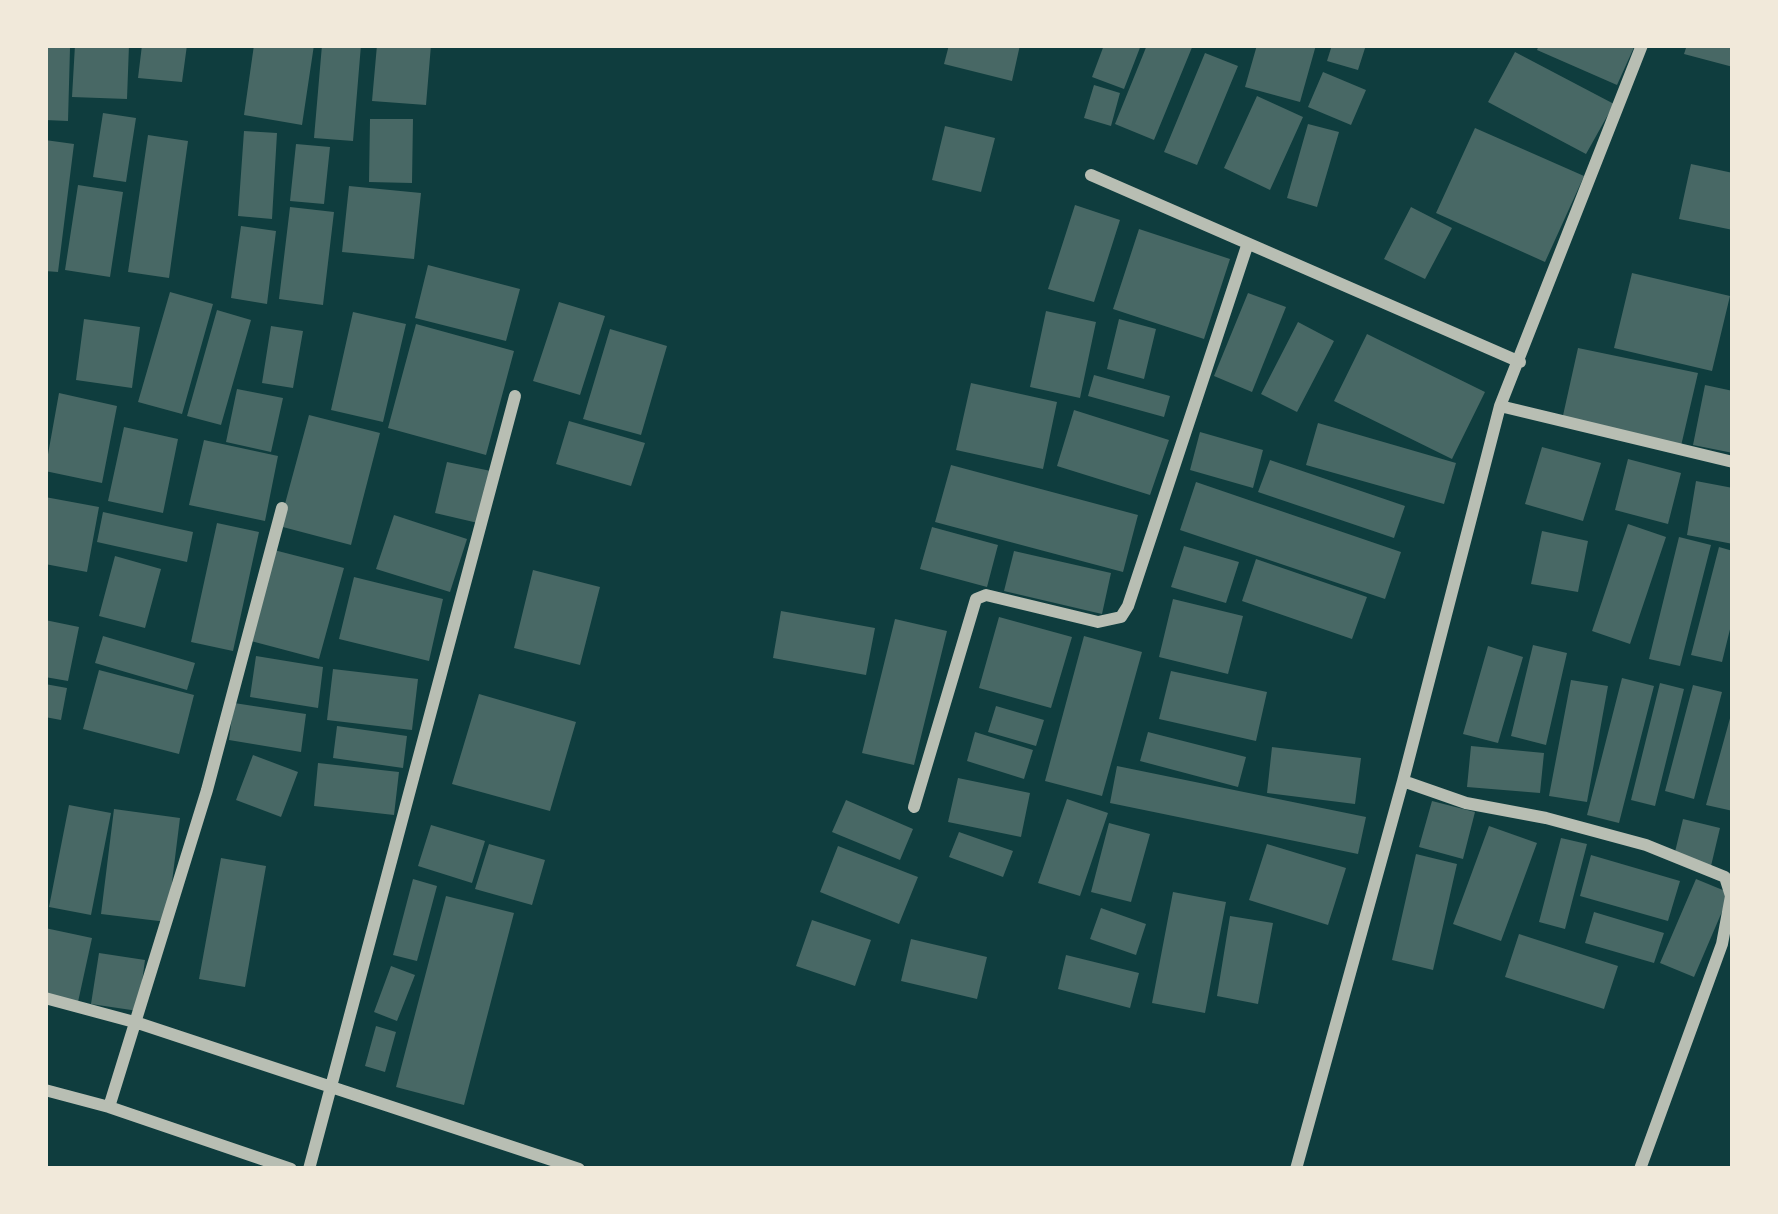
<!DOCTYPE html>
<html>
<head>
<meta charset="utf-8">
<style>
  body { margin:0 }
  #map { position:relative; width:1778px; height:1214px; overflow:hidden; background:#0f3d3e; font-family:"Nunito Sans",sans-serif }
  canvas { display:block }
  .frame { position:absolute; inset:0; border:48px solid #f1e9da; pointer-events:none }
</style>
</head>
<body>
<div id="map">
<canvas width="1778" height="1214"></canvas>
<div class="frame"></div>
</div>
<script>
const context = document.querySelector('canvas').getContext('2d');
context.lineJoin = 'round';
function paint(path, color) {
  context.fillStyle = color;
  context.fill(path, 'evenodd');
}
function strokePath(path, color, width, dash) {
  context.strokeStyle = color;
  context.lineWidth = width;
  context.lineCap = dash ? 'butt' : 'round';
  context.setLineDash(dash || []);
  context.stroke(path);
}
paint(new Path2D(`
  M 75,45 L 129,45 L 127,99 L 72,97 Z
  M 142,45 L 187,45 L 182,82 L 138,78 Z
  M 254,45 L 314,45 L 302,125 L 244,115 Z
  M 322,45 L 361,45 L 353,141 L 314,138 Z
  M 377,45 L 431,45 L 426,105 L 372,101 Z
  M 949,45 L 1020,45 L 1012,81 L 944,64 Z
  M 1104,45 L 1141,45 L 1124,89 L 1092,77 Z
  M 1147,45 L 1193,45 L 1154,140 L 1115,124 Z
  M 1257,45 L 1316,45 L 1300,102 L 1245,87 Z
  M 1332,45 L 1366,45 L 1358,70 L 1327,61 Z
  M 1539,45 L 1635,45 L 1617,85 L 1537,50 Z
  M 1687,45 L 1733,45 L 1733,67 L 1684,54 Z
  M 45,48 L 70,48 L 68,121 L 45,120 Z
  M 1515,52 L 1614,104 L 1586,154 L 1488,102 Z
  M 1205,53 L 1238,66 L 1197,165 L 1164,152 Z
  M 1323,72 L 1366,90 L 1351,125 L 1308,107 Z
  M 1094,85 L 1120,93 L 1111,126 L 1084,118 Z
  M 1257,96 L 1303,117 L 1270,190 L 1224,168 Z
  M 103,113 L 136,118 L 126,182 L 93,177 Z
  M 370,119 L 413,119 L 412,183 L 369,182 Z
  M 1308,124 L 1339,132 L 1317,207 L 1287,198 Z
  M 945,126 L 995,138 L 981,192 L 932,180 Z
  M 1475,128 L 1584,176 L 1545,262 L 1436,213 Z
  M 244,131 L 277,133 L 272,219 L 238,216 Z
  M 148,135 L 188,141 L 169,278 L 128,272 Z
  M 45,140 L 74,144 L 58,272 L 45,271 Z
  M 296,144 L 330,147 L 324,204 L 290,201 Z
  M 1691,164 L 1733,173 L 1733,230 L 1679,219 Z
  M 78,185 L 123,192 L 110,277 L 65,270 Z
  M 349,186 L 421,193 L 414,259 L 342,252 Z
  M 1075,205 L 1120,220 L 1094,302 L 1048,289 Z
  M 290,207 L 334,212 L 323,305 L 279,299 Z
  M 1411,207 L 1452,228 L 1425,279 L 1384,259 Z
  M 241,226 L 276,231 L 267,304 L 231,298 Z
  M 1139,229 L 1230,259 L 1204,339 L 1113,309 Z
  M 428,265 L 520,289 L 506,341 L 415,318 Z
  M 1632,273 L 1730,296 L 1712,371 L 1614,348 Z
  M 170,292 L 213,304 L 182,414 L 138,402 Z
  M 1248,293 L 1286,307 L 1252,392 L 1214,376 Z
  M 559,302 L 605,316 L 580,395 L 533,381 Z
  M 217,310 L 251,320 L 221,425 L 187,416 Z
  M 1046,311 L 1096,322 L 1080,398 L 1030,387 Z
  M 353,312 L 406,324 L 383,422 L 331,410 Z
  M 84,319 L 140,327 L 132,388 L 76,380 Z
  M 1119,319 L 1156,329 L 1144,379 L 1107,369 Z
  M 1298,322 L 1334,341 L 1297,412 L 1261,394 Z
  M 416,324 L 514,351 L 486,455 L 388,428 Z
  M 271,326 L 303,331 L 293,388 L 262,383 Z
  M 610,329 L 667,346 L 641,435 L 583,419 Z
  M 1367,334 L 1485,392 L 1452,459 L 1334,401 Z
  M 1578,348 L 1698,373 L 1681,446 L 1562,420 Z
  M 1094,375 L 1170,396 L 1164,417 L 1088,396 Z
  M 971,383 L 1057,402 L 1043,469 L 956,450 Z
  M 1705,385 L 1733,391 L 1733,453 L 1693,445 Z
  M 237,389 L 283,398 L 271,452 L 226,442 Z
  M 59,393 L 117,406 L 102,483 L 45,471 Z
  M 1074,410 L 1169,440 L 1150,495 L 1057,466 Z
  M 309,415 L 380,433 L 351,545 L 279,526 Z
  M 569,421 L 645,443 L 631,486 L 556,464 Z
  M 1318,423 L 1456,463 L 1444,504 L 1306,465 Z
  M 124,427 L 178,439 L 163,513 L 108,501 Z
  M 1200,432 L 1263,450 L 1253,488 L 1190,470 Z
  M 204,440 L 278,456 L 265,521 L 189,505 Z
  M 1542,447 L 1601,463 L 1583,521 L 1525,504 Z
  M 1628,459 L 1681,473 L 1668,524 L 1615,510 Z
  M 1270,460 L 1405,506 L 1394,538 L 1258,492 Z
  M 447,462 L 491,471 L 478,523 L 435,513 Z
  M 951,465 L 1138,515 L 1123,572 L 935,522 Z
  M 1696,481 L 1733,488 L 1733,544 L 1687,535 Z
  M 1196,482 L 1401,552 L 1385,599 L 1180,530 Z
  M 45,497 L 99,507 L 87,572 L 45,564 Z
  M 103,512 L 193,532 L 187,562 L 97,542 Z
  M 394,515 L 467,539 L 450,592 L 376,569 Z
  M 217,523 L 259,532 L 233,651 L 191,642 Z
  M 1628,524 L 1666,537 L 1630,644 L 1592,631 Z
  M 932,527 L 998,545 L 987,587 L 920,569 Z
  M 1542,531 L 1588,541 L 1578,592 L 1531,584 Z
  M 1679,537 L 1711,545 L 1680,666 L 1649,659 Z
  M 1184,546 L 1239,562 L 1226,603 L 1171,587 Z
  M 1719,547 L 1733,551 L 1733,617 L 1722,662 L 1691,655 Z
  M 274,550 L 344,568 L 319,659 L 251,641 Z
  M 1014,551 L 1111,573 L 1102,614 L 1004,591 Z
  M 115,556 L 161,569 L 145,628 L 99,616 Z
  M 1256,559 L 1367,597 L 1352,639 L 1242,601 Z
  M 533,570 L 600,587 L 580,665 L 514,648 Z
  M 354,577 L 443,599 L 429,661 L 339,639 Z
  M 1173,599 L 1243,616 L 1228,674 L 1159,657 Z
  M 781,611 L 875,628 L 866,675 L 773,658 Z
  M 999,617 L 1072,637 L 1051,708 L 979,688 Z
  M 895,619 L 947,631 L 914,765 L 862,753 Z
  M 45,620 L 79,627 L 68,681 L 45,677 Z
  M 103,636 L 195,663 L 187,690 L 95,663 Z
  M 1084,636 L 1142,652 L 1102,796 L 1045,781 Z
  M 1533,645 L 1567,653 L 1546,745 L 1511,736 Z
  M 1488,646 L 1523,657 L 1498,743 L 1463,734 Z
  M 256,656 L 323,667 L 318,708 L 250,697 Z
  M 333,669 L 418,679 L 412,730 L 327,720 Z
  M 99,670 L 194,695 L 179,754 L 83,729 Z
  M 1171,671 L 1267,692 L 1256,741 L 1159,719 Z
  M 1622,678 L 1654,686 L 1619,823 L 1587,815 Z
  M 1571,680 L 1608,686 L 1587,802 L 1549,796 Z
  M 1660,683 L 1684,689 L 1655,806 L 1631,800 Z
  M 45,684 L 67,688 L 61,720 L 45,717 Z
  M 1693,685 L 1722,692 L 1694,799 L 1665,791 Z
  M 479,694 L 576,722 L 550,811 L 452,784 Z
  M 234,703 L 306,714 L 301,752 L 229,740 Z
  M 996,706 L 1044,720 L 1036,746 L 988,732 Z
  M 1732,711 L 1733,711 L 1733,811 L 1706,805 Z
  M 337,726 L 407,736 L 403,768 L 333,758 Z
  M 975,732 L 1033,750 L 1024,779 L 967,761 Z
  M 1148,732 L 1246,757 L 1238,787 L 1140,761 Z
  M 1471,746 L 1544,753 L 1540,793 L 1467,787 Z
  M 1272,747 L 1361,758 L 1355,804 L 1267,793 Z
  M 253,755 L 298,772 L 281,817 L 236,800 Z
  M 318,763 L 399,772 L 394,815 L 314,806 Z
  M 1117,766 L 1366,817 L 1358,854 L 1110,803 Z
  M 958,778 L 1030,793 L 1021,837 L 948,822 Z
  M 1067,799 L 1108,813 L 1080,896 L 1038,883 Z
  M 846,800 L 913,829 L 900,860 L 832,832 Z
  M 1432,801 L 1475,812 L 1463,859 L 1419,847 Z
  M 69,805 L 111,813 L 91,915 L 49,907 Z
  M 114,809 L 180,818 L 167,922 L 101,914 Z
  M 1683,819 L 1720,828 L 1711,866 L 1674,856 Z
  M 1109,823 L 1150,834 L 1131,902 L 1091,892 Z
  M 431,825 L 485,841 L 472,883 L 418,866 Z
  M 1489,826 L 1537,843 L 1501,941 L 1453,924 Z
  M 959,832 L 1013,851 L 1003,877 L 949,857 Z
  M 1561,838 L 1587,844 L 1565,929 L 1539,922 Z
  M 489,844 L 545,860 L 532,905 L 475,889 Z
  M 1267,844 L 1346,868 L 1328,925 L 1249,900 Z
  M 838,846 L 918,877 L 899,924 L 820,892 Z
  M 1416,854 L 1457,864 L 1433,970 L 1392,960 Z
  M 1591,855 L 1680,881 L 1668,921 L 1580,896 Z
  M 221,858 L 266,866 L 245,987 L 199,979 Z
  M 413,879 L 437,886 L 417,961 L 393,955 Z
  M 1696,879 L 1730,893 L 1694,977 L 1660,963 Z
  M 1173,892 L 1226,902 L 1205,1013 L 1152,1003 Z
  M 446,896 L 514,913 L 464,1105 L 396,1087 Z
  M 1101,908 L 1146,924 L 1136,955 L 1090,939 Z
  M 1594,912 L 1664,933 L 1654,963 L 1585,943 Z
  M 1230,916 L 1273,923 L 1258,1004 L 1217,996 Z
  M 812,920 L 871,940 L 855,986 L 796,966 Z
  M 45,928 L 92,938 L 78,1002 L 45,995 Z
  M 1519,934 L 1618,966 L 1604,1009 L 1505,977 Z
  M 911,939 L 987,957 L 977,999 L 901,981 Z
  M 99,953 L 145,960 L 138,1011 L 91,1004 Z
  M 1066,955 L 1139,973 L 1130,1008 L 1058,989 Z
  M 391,966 L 415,975 L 397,1021 L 374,1012 Z
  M 376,1026 L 396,1032 L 385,1072 L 365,1066 Z`), '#486865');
strokePath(new Path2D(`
  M 1091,175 L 1520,362
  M 1500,406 L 1733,462
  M 1403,781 L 1466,803 L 1546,818 L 1646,845 L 1725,877 L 1731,896 L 1722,944 L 1640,1169
  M 914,807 L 976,599 L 986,595 L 1098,622 L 1121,617 L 1128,606 L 1247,246
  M 45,998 L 138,1023 L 579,1169
  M 45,1090 L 109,1107 L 291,1169
  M 109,1107 L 207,790 L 282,508
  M 309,1169 L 515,396
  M 1296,1169 L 1403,781 L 1500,406 L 1642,45`), '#b8beb3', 12);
</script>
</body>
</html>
